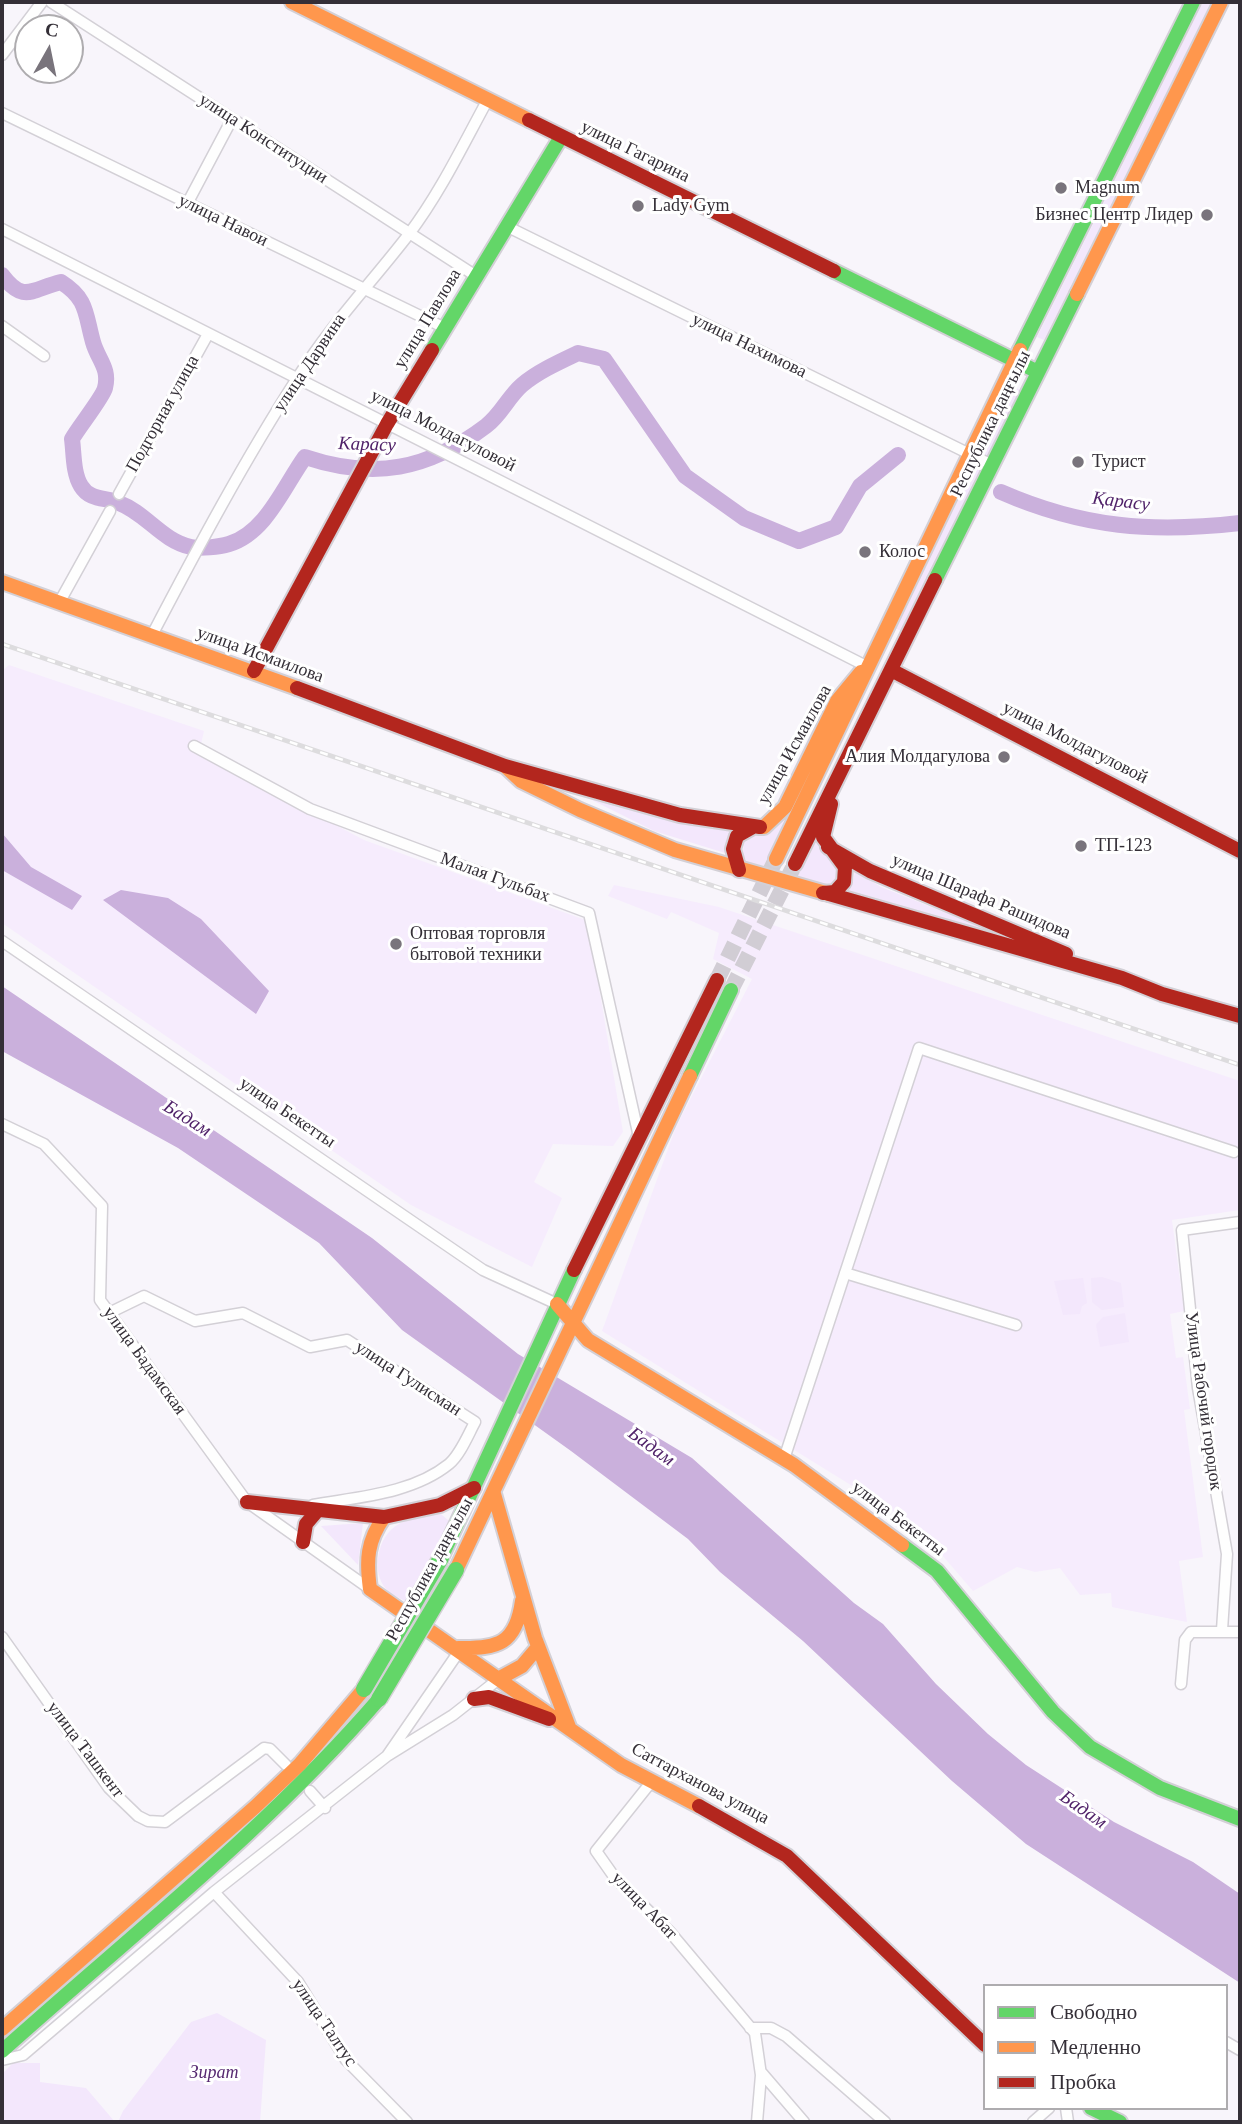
<!DOCTYPE html>
<html>
<head>
<meta charset="utf-8">
<style>
  body { margin:0 }
  #map { position:relative; width:1242px; height:2124px; overflow:hidden; background:#f8f5fb; font-family:Georgia,serif }
  canvas { display:block }
  .frame { position:absolute; inset:0; border:4px solid #342f37; pointer-events:none }
  .legend { position:absolute; left:983px; top:1984px; width:245px; height:126px; box-sizing:border-box; background:#fff; border:2px solid #aeacaf; margin:0; padding:9px 12px; list-style:none; font-size:21px; color:#342f37 }
  .legend li { display:flex; align-items:center; gap:14px; height:35px }
  .legend b { width:35px; border:2px solid #aeacaf }
  .north { position:absolute; left:14px; top:14px; width:70px; height:70px; box-sizing:border-box; background:#fff; border:2px solid #aeacaf; border-radius:50%; rotate:9deg; font-size:19px; font-weight:700; line-height:28px; text-align:center; color:#342f37 }
  .north::after { content:''; display:block; margin:auto; width:24px; height:32px; background:#79747c; clip-path:polygon(50% 0,100% 100%,50% 72%,0 100%) }
</style>
</head>
<body>
<div id="map">
<canvas width="1242" height="2124"></canvas>
<div class="frame"></div>
<ul class="legend">
<li><b style="height:9px;background:#63d668"></b>Свободно</li>
<li><b style="height:9px;background:#ff974d"></b>Медленно</li>
<li><b style="height:9px;background:#b3261e"></b>Пробка</li>
</ul>
<div class="north">С</div>
</div>
<script>
const context = document.querySelector('canvas').getContext('2d');
context.lineJoin = 'round';
function paint(path, color) {
  context.fillStyle = color;
  context.fill(path, 'evenodd');
}
function strokePath(path, color, width, dash) {
  context.strokeStyle = color;
  context.lineWidth = width;
  context.lineCap = dash ? 'butt' : 'round';
  context.setLineDash(dash || []);
  context.stroke(path);
}
function label(font, color, halo, rows, align = 'center') {
  context.font = font + ' Georgia,serif';
  context.lineWidth = 6;
  context.setLineDash([]);
  context.textBaseline = 'middle';
  context.strokeStyle = halo;
  context.fillStyle = color;
  for (const [text, x, y, turn = 0] of rows) {
    context.save();
    context.translate(x, y);
    context.rotate((+turn || 0) * Math.PI / 180);
    context.textAlign = isNaN(turn) ? turn : align;
    if (halo) context.strokeText(text, 0, 0);
    context.fillText(text, 0, 0);
    context.restore();
  }
}
paint(new Path2D(`
  M 9,665 L 204,731 L 199,753 L 364,840 L 588,921 L 623,1132 L 613,1146 L 553,1144 L 534,1182 L 562,1198 L 532,1267 L 411,1205 L 2,923 L 2,671 Z
  M 614,885 L 719,907 L 1240,1081 L 1240,1210 L 1172,1220 L 1184,1311 L 1170,1314 L 1176,1358 L 1183,1357 L 1190,1409 L 1184,1410 L 1203,1557 L 1179,1561 L 1187,1622 L 1112,1607 L 1111,1593 L 1080,1595 L 1060,1568 L 1035,1572 L 1017,1567 L 973,1591 L 917,1526 L 602,1331 L 676,1127 L 752,979 L 713,959 L 719,933 L 671,912 L 667,919 L 608,896 Z`), '#f6ecfd');
paint(new Path2D(`
  M 1203,2 L 1212,2 L 1044,340 L 1037,337 Z
  M 1012,386 L 1020,390 L 987,456 L 979,452 Z
  M 973,463 L 981,467 L 901,631 L 893,627 Z
  M 548,778 L 731,829 L 725,853 L 654,831 Z
  M 786,817 L 764,866 L 747,862 L 743,855 L 744,839 L 751,833 L 774,830 Z
  M 819,817 C 816,846 822,846 838,868 L 837,879 L 829,886 L 791,876 Z
  M 855,871 L 881,887 L 1007,937 L 845,893 L 853,882 Z
  M 1102,1277 L 1121,1283 L 1124,1307 L 1102,1310 L 1092,1302 L 1091,1278 Z
  M 1083,1278 L 1087,1303 L 1082,1306 L 1080,1314 L 1063,1315 L 1054,1281 Z
  M 1125,1313 L 1129,1342 L 1100,1347 L 1096,1325 L 1103,1317 Z
  M 441,1514 L 449,1521 L 450,1531 L 409,1603 C 402,1599 391,1595 386,1589 C 379,1581 376,1568 378,1558 C 383,1523 409,1516 441,1514 Z
  M 363,1523 L 358,1565 L 321,1526 Z
  M 217,2013 L 266,2040 L 260,2122 L 118,2122 L 123,2111 L 191,2022 Z
  M 13,2063 L 40,2063 L 40,2082 L 86,2088 L 115,2122 L 2,2122 L 2,2074 Z`), '#f3e7fc');
paint(new Path2D(`
  M 2,833 L 31,867 L 82,896 L 72,910 L 2,870 Z
  M 121,890 L 168,898 L 201,919 L 269,991 L 256,1014 L 103,900 Z
  M 2,986 L 372,1238 L 518,1354 L 692,1458 L 854,1603 L 883,1624 L 936,1684 L 988,1734 L 1026,1765 L 1114,1822 L 1193,1862 L 1240,1894 L 1240,1983 L 1026,1844 L 952,1781 L 803,1641 L 720,1572 L 688,1539 L 571,1451 L 402,1330 L 319,1243 L 178,1148 L 2,1051 Z`), '#cab0dc');
strokePath(new Path2D(`
  M 2,275 C 24,304 32,289 61,282 C 88,299 85,314 93,342 C 98,360 110,368 105,388 C 103,397 78,428 72,439 C 74,454 73,473 81,486 C 90,501 106,497 119,503 C 146,513 162,541 191,547 C 200,549 219,547 229,544 C 266,533 284,486 305,457 C 374,480 428,470 486,426 C 501,415 508,397 522,385 C 537,372 559,362 578,353 L 604,359 L 685,476 L 744,518 L 799,541 L 836,527 L 860,486 L 898,455
  M 1001,492 C 1083,528 1153,533 1240,523`), '#cab0dc', 16);
strokePath(new Path2D(`
  M 717,980 L 776,859
  M 731,990 L 795,864`), '#d1cdd4', 16, [16, 8]);
const street = new Path2D(`
  M 51,2 L 476,276
  M 2,55 L 42,2
  M 2,113 L 445,328
  M 187,204 L 232,119
  M 506,226 L 992,465
  M 2,229 L 866,666
  M 2,326 L 44,356
  M 119,494 L 208,334
  M 59,603 L 110,511
  M 151,637 C 197,549 244,461 298,377 C 330,326 372,282 409,234 C 440,193 463,145 487,101
  M 194,746 L 310,809 L 589,913 L 639,1137
  M 2,941 L 483,1270 L 557,1304
  M 2,1124 L 44,1144 L 102,1206 L 100,1300 L 247,1502 L 370,1589
  M 845,1273 L 1016,1325
  M 109,1313 L 144,1296 L 195,1321 L 243,1313 L 310,1347 L 347,1340 L 475,1422 C 468,1435 460,1455 449,1464 C 412,1494 357,1497 313,1505
  M 784,1459 L 919,1048 L 1234,1152
  M 1222,1630 L 1227,1554 L 1198,1388 L 1182,1230 L 1240,1222
  M 2,1637 L 109,1788 L 138,1816 L 148,1821 L 165,1822 L 264,1748 L 270,1749 L 286,1765
  M 460,1650 L 387,1756 L 453,1715 L 500,1678
  M 1181,1684 L 1185,1640 L 1191,1632 L 1240,1632
  M 652,1781 L 596,1851 L 615,1878 L 670,1932 L 755,2033 L 761,2075 L 757,2122
  M 310,1791 L 325,1808
  M 214,1892 L 298,1982 L 346,2060 L 407,2122
  M 750,2028 L 771,2028 L 786,2036 L 885,2122
  M 1226,2042 L 1240,2050
  M 2,2060 L 23,2055 L 214,1892 L 387,1756
  M 761,2072 L 804,2122
  M 1066,2108 L 1068,2122
  M 1033,2122 L 1049,2108`);
const fast = new Path2D(`
  M 834,271 L 1038,372
  M 432,350 L 561,137
  M 1020,350 L 1193,2
  M 935,580 L 1077,294
  M 690,1076 L 731,990
  M 902,1545 L 937,1571 L 1053,1712 L 1090,1747 L 1160,1788 L 1240,1819
  M 441,1558 L 574,1270
  M 2,2051 C 130,1936 266,1830 379,1699
  M 1091,2108 L 1120,2122`);
const slow = new Path2D(`
  M 292,2 L 529,120
  M 1077,294 L 1221,2
  M 2,582 L 297,688
  M 506,767 L 521,781 L 580,810 L 675,850 L 829,894
  M 760,827 L 764,827 L 785,807 L 837,701 L 861,672
  M 776,859 L 1020,350
  M 557,1304 L 588,1340 L 794,1465 L 902,1545
  M 494,1494 L 535,1638 L 569,1727
  M 384,1517 C 367,1541 366,1560 370,1589 L 621,1765 L 699,1806
  M 456,1570 L 690,1076
  M 458,1648 C 498,1649 516,1644 522,1601
  M 500,1678 L 522,1666 L 538,1647
  M 2,2029 L 255,1807 L 300,1764 L 364,1689`);
const jam = new Path2D(`
  M 529,120 L 834,271
  M 891,670 L 1240,851
  M 254,671 L 387,424 L 432,350
  M 297,688 L 505,766 L 680,815 L 760,827
  M 828,847 L 870,871 L 1066,954
  M 795,864 L 935,580
  M 739,870 L 733,849 L 737,836 L 753,827
  M 823,893 L 835,892 L 844,882 L 845,867 L 823,837 L 831,804
  M 829,894 L 1122,978 L 1162,994 L 1240,1016
  M 574,1270 L 717,980
  M 247,1502 L 384,1517 L 440,1505 L 474,1488
  M 303,1542 L 306,1524 L 318,1510
  M 474,1699 L 489,1697 L 549,1719
  M 699,1806 L 787,1856 L 985,2045`);
strokePath(street, '#d3d0d6', 13);
strokePath(fast, '#d3d0d6', 18);
strokePath(slow, '#d3d0d6', 18);
strokePath(jam, '#d3d0d6', 18);
strokePath(street, '#fefefe', 10);
strokePath(fast, '#63d668', 14);
strokePath(slow, '#ff974d', 14);
strokePath(jam, '#b3261e', 14);
const rail = new Path2D(`
  M 2,644 L 1240,1065`);
strokePath(rail, '#dddcde', 5);
strokePath(rail, '#fff', 2.5, [8]);
const fastBridge = new Path2D(`
  M 364,1689 L 441,1558
  M 379,1699 L 456,1570`);
strokePath(fastBridge, '#d4d1d5', 19, []);
strokePath(fastBridge, '#63d668', 16);
for (const [x, y, r, color] of [
  [1061,188,7,"#79747c"],
  [638,206,7,"#79747c"],
  [1207,215,7,"#79747c"],
  [1078,462,7,"#79747c"],
  [865,552,7,"#79747c"],
  [1004,757,7,"#79747c"],
  [1081,846,7,"#79747c"],
  [396,944,7,"#79747c"]
]) {
  const dot = new Path2D();
  dot.arc(x, y, r, 0, 2 * Math.PI);
  context.fillStyle = color;
  context.fill(dot);
  strokePath(dot, '#fff', 2.5);
}
label('18px', '#342f37', '#fff', [
  ["улица Конституции",263,139,33],
  ["улица Гагарина",635,152,26],
  ["улица Навои",223,221,26],
  ["улица Павлова",428,319,-59],
  ["улица Нахимова",749,346,26],
  ["улица Дарвина",310,363,-56],
  ["Подгорная улица",163,414,-61],
  ["Республика даңғылы",991,424,-64],
  ["улица Молдагуловой",443,431,27],
  ["улица Исмаилова",260,655,20],
  ["улица Молдагуловой",1075,743,27],
  ["улица Исмаилова",795,745,-61],
  ["Малая Гульбах",495,878,20],
  ["улица Шарафа Рашидова",981,897,23],
  ["улица Бекетты",287,1113,34],
  ["улица Бадамская",144,1361,54],
  ["улица Гулисман",408,1379,33],
  ["Улица Рабочий городок",1203,1401,82],
  ["улица Бекетты",898,1519,37],
  ["Республика даңғылы",430,1570,-61],
  ["улица Ташкент",85,1750,53],
  ["Саттарханова улица",700,1784,28],
  ["улица Абат",644,1906,46],
  ["улица Талтус",324,2023,56]
]);
label('18px', '#342f37', '#fff', [
  ["Magnum",1075,188],
  ["Lady Gym",652,206],
  ["Бизнес Центр Лидер",1193,215,"right"],
  ["Турист",1092,462],
  ["Колос",879,552],
  ["Алия Молдагулова",990,757,"right"],
  ["ТП-123",1095,846],
  ["Оптовая торговля",410,934],
  ["бытовой техники",410,955]
], 'left');
label('italic 18px', '#572a71', '#fff', [
  ["Зират",214,2073]
]);
label('italic 19px', '#502269', '#fff', [
  ["Карасу",367,445,2],
  ["Қарасу",1121,502,7],
  ["Бадам",187,1119,32],
  ["Бадам",651,1447,36],
  ["Бадам",1083,1810,35]
]);
</script>
</body>
</html>
